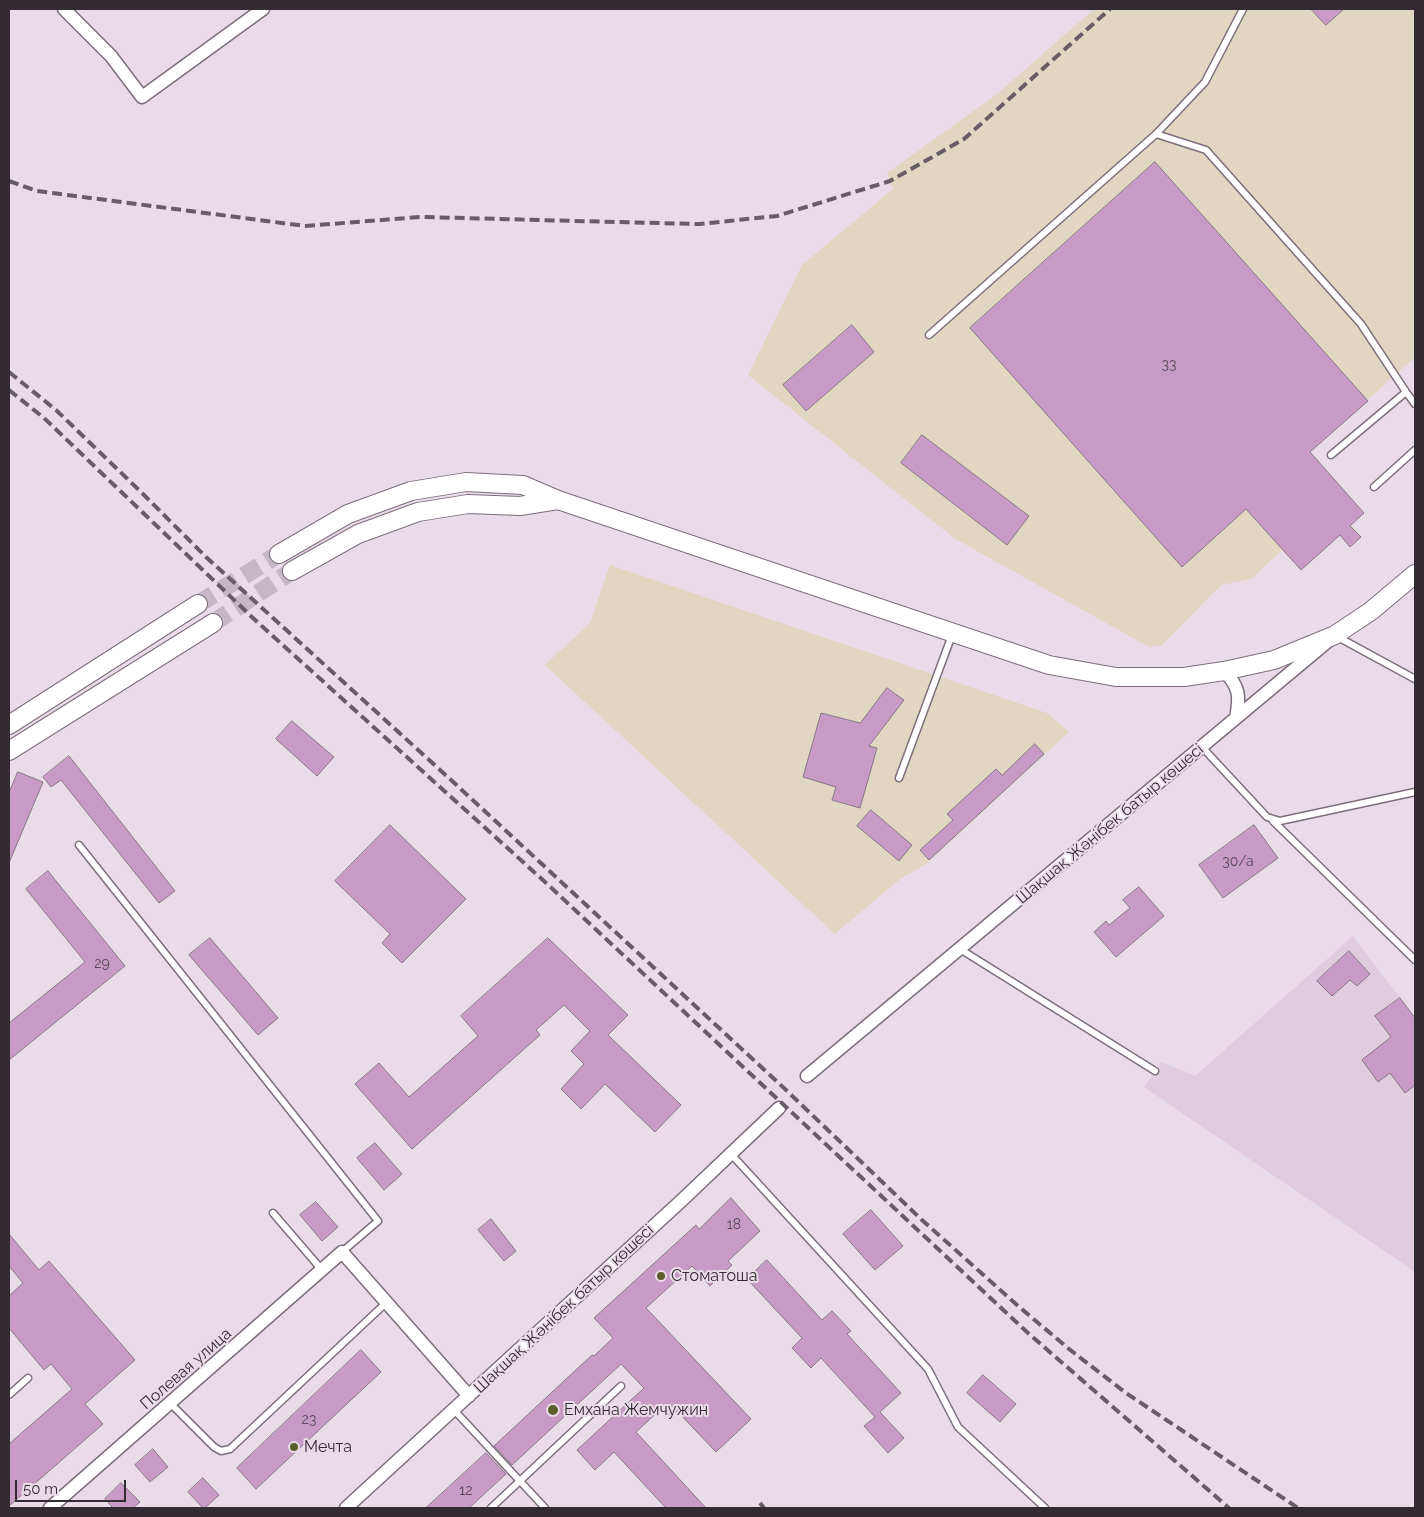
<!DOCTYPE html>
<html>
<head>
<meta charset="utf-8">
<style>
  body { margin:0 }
  #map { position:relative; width:1424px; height:1517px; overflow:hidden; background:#eadbe9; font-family:Raleway,sans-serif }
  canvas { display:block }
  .frame { position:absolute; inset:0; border:10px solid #322c32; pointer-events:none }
  .scale { position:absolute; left:15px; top:1480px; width:111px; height:22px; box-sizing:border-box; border:2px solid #322c32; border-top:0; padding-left:6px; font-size:15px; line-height:18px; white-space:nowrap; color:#322c32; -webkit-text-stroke:4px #eadbe9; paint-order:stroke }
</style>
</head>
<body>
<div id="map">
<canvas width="1424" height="1517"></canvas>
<div class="frame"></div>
<div class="scale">50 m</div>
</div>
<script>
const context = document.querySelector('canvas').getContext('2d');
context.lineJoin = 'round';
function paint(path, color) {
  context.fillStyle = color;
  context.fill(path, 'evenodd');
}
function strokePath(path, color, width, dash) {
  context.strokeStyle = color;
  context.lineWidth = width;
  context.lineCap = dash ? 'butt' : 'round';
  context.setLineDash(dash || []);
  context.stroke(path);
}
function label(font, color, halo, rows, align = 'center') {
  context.font = font + ' Raleway,sans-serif';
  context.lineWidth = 4;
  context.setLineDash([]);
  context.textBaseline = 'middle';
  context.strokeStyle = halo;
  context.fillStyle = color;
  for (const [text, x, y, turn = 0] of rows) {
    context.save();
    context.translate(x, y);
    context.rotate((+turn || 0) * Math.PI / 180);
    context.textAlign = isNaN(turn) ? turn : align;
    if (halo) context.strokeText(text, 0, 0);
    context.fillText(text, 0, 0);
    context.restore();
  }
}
paint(new Path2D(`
  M 1353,936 L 1415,1018 L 1415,1272 L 1144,1087 L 1161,1062 L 1195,1076 Z`), '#e0cbdf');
paint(new Path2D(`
  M 1094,9 L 1415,9 L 1415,357 L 1310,452 L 1364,513 L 1351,525 L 1361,537 L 1350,547 L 1340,535 L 1301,570 L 1282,550 L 1251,579 L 1221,585 L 1162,645 L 1149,647 L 954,538 L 748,375 L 802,265 L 893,189 L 887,173 L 996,95 Z
  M 610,565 L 1047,713 L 1069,732 L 926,864 L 900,879 L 835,934 L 545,665 L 590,623 Z`), '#e0d6c1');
const building = new Path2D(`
  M 1311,9 L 1344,9 L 1326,25 Z
  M 1155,162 L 1368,401 L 1310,452 L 1364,513 L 1350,526 L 1361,537 L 1350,547 L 1340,535 L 1301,570 L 1246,509 L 1182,567 L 970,328 Z
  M 852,325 L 874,352 L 806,411 L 783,385 Z
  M 922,435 L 1029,516 L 1007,545 L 901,463 Z
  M 887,688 L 904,700 L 869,746 L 877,748 L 860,808 L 832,800 L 836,787 L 803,777 L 821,713 L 860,723 Z
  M 292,721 L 334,757 L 317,776 L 276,739 Z
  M 1035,744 L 1044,754 L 929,860 L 920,850 L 953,820 L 947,814 L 996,769 L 1002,775 Z
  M 69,756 L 175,891 L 159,903 L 61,780 L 51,787 L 43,777 Z
  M 18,772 L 43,782 L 9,863 L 9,793 Z
  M 871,810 L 912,845 L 899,861 L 857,826 Z
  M 390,825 L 466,899 L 402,963 L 382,943 L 390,934 L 335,881 Z
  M 1254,825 L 1278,858 L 1223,898 L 1199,865 Z
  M 48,871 L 125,966 L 9,1060 L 9,1023 L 85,962 L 26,889 Z
  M 1139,887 L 1164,916 L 1116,957 L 1094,932 L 1106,921 L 1109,925 L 1130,908 L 1123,900 Z
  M 210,938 L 278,1018 L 258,1035 L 189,955 Z
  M 548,938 L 628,1015 L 608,1035 L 681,1105 L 655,1132 L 605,1084 L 581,1109 L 561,1089 L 584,1064 L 571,1051 L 590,1031 L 564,1005 L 536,1030 L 540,1035 L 412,1149 L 355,1084 L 379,1063 L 409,1097 L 478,1036 L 461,1016 Z
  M 1349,951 L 1370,974 L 1357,986 L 1350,980 L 1332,996 L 1317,981 Z
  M 1400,998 L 1415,1018 L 1415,1085 L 1405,1093 L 1390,1073 L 1378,1082 L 1362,1060 L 1391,1037 L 1375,1016 Z
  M 375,1143 L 402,1174 L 384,1190 L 357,1158 Z
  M 731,1198 L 760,1231 L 728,1261 L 732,1265 L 710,1286 L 692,1266 L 646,1308 L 751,1419 L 716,1452 L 677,1411 L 671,1417 L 662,1408 L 636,1432 L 706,1508 L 666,1508 L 614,1452 L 595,1470 L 577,1450 L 644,1388 L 621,1364 L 512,1465 L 494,1446 L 592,1355 L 594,1356 L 613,1338 L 594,1318 L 696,1225 L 699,1229 Z
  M 316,1202 L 338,1227 L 322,1241 L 300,1215 Z
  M 871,1210 L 903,1246 L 875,1270 L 843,1234 Z
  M 491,1219 L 516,1251 L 504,1261 L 478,1230 Z
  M 9,1234 L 39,1270 L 49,1261 L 135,1360 L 85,1404 L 103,1424 L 9,1506 L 9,1444 L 72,1389 L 51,1364 L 44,1370 L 9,1328 L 9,1296 L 23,1283 L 9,1266 Z
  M 767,1260 L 822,1320 L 832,1311 L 851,1331 L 847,1334 L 901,1393 L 880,1412 L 904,1438 L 888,1453 L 864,1426 L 875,1417 L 821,1358 L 811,1368 L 792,1348 L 802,1338 L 747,1279 Z
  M 361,1350 L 381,1372 L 256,1489 L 237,1468 Z
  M 983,1375 L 1016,1404 L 1000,1422 L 967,1393 Z
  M 153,1449 L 168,1467 L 150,1482 L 135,1465 Z
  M 486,1453 L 506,1474 L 469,1508 L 426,1508 Z
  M 203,1478 L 219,1495 L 205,1508 L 203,1508 L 188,1492 Z
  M 121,1483 L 140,1502 L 133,1508 L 113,1508 L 105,1499 Z`);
paint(building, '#c79bc5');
strokePath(building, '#867885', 1);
strokePath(new Path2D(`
  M 198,604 L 279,554
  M 213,623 L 292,571`), '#c5b8c4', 18, [18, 9]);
const lane = new Path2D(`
  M 1156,134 L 1206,150 L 1361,324 L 1406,392 L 1415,404
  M 929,335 L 1156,134 L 1205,82 L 1243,9
  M 1331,455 L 1406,392
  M 1374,487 L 1415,450
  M 1336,636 L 1415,679
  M 1202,747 L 1267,817 L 1280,821 L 1415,792
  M 899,778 L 952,635
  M 1273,821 L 1415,960
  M 79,845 L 378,1221 L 342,1252
  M 960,949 L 1155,1071
  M 731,1154 L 928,1369 L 958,1427 L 1045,1508
  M 273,1213 L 322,1270
  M 9,1395 L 28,1378
  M 171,1404 L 214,1447 L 221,1451 L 230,1449 L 387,1302
  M 454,1410 L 545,1508
  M 491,1508 L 621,1386`);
const street = new Path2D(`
  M 64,9 L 111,56 L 142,97 L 263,9
  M 1224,671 C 1240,687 1240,697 1236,718
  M 807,1076 L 1327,642
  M 50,1508 L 342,1252 L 469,1396
  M 346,1508 L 680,1202 L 779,1108`);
const secondary = new Path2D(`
  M 279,554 L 348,514 L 411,491 L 466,482 L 523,485 L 558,500 L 1049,665 L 1116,677 L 1184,677 L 1224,671 L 1274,660 L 1335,635 L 1371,611 L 1415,574
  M 292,571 L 358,534 L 418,512 L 468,504 L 520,506 L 558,500
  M 9,725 L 198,604
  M 9,751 L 213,623`);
strokePath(lane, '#7c6e7b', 9);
strokePath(street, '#7c6e7b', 15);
strokePath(secondary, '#7c6e7b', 20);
strokePath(lane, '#fff', 6);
strokePath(street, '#fff', 12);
strokePath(secondary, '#fff', 18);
strokePath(new Path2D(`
  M 9,181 L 37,191 L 305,226 L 420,217 L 699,224 L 777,216 L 890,181 L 964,139 L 1110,9
  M 9,372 L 56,410 L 141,492 L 206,557 L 450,779 L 785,1089 L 922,1220 L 1017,1305 L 1069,1349 L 1126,1393 L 1298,1508
  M 9,390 L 44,418 L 254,619 L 544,881 L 1028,1333 L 1229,1508
  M 760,1503 L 764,1508`), '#665d65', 4, [10, 5]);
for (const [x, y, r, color] of [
  [661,1276,5,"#5b5d2a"],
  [553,1410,6,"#5b5d2a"],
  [294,1447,5,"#5b5d2a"]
]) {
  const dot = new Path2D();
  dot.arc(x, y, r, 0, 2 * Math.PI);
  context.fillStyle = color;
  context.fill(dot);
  strokePath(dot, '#eadbe9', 2);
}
label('14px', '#574857', null, [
  ["33",1169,365],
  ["30/а",1238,862],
  ["29",102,964],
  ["18",734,1225],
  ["23",309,1420],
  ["12",466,1491]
]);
label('16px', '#322c32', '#eadbe9', [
  ["Шақшақ Жәнібек батыр көшесі",1110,824,-40],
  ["Шақшақ Жәнібек батыр көшесі",564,1309,-43],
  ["Полевая улица",186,1369,-41]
]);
label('16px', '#322c32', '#eadbe9', [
  ["Стоматоша",671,1276],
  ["Емхана Жемчужин",564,1410],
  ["Мечта",304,1447]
], 'left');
</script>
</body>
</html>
